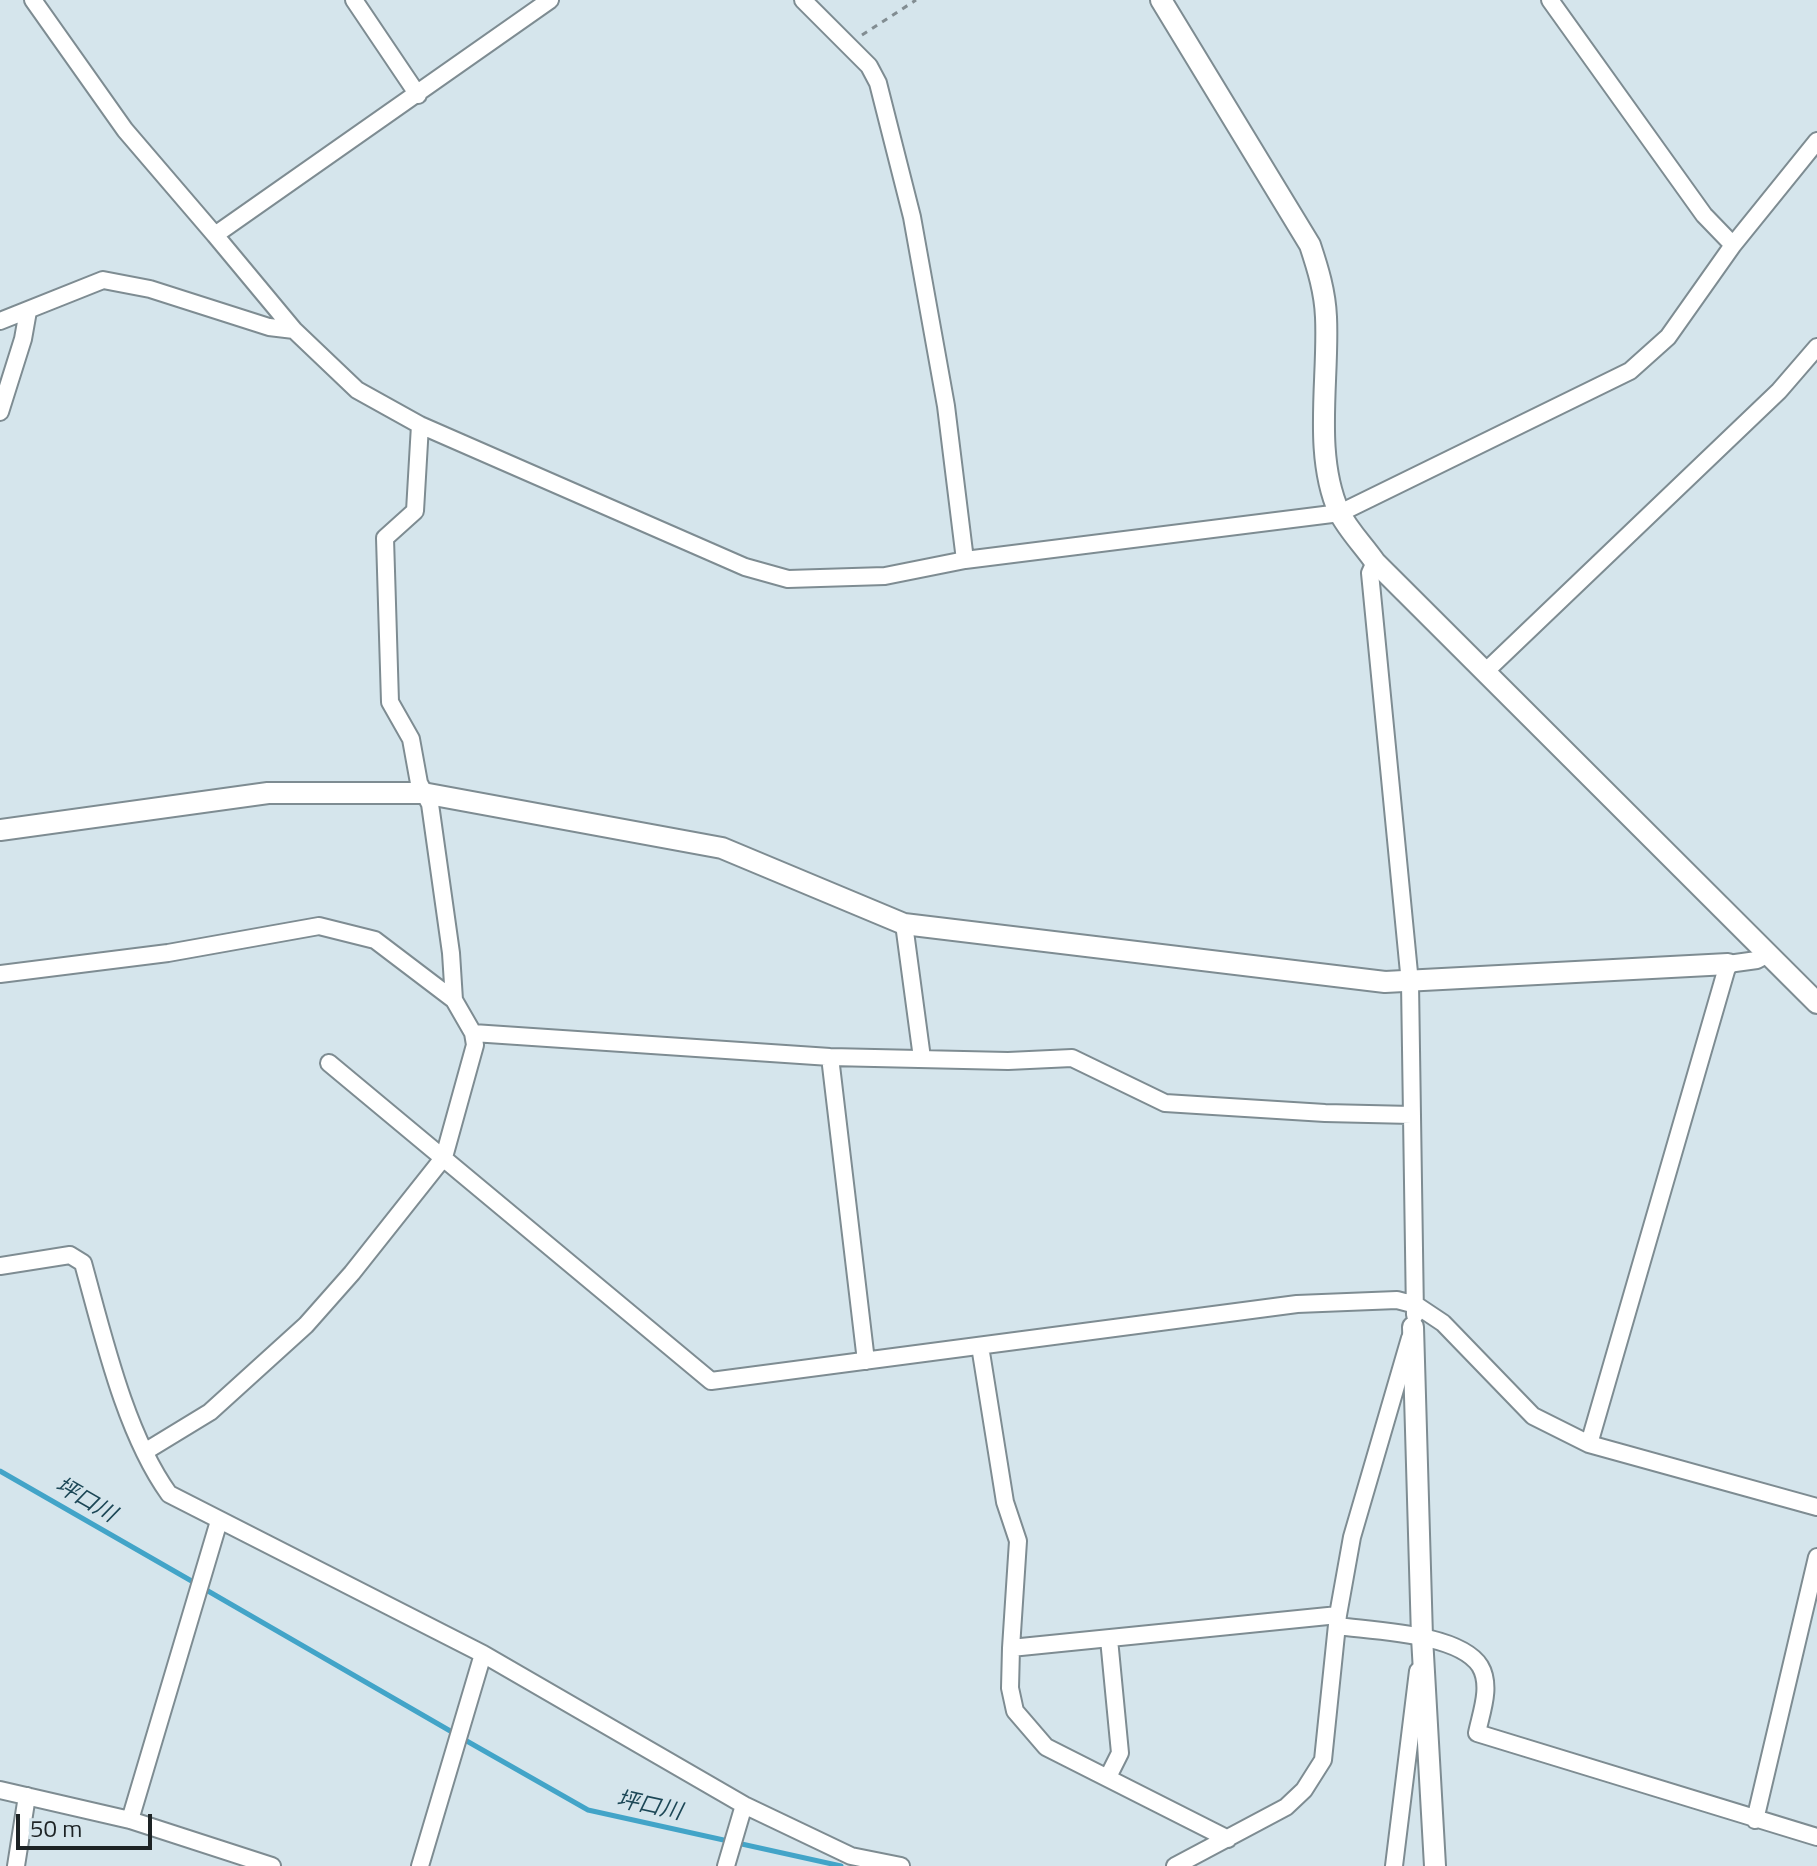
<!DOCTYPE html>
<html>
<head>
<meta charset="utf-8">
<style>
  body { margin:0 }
  #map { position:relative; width:1817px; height:1866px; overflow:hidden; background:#d5e5ec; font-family:"Titillium Web",sans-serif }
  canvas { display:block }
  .scale { position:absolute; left:16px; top:1814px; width:136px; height:36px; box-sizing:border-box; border:4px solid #1d2325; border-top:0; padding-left:10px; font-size:24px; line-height:28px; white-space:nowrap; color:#1d2325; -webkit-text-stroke:6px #d5e5ec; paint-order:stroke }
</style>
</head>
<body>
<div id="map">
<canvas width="1817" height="1866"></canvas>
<div class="scale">50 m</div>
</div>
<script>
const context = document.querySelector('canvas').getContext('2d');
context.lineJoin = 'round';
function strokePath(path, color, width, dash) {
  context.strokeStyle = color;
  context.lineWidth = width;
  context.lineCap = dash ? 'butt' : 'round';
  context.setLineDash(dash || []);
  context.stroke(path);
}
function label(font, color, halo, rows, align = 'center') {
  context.font = font + ' "Titillium Web","Noto Sans JP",sans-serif';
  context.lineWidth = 6;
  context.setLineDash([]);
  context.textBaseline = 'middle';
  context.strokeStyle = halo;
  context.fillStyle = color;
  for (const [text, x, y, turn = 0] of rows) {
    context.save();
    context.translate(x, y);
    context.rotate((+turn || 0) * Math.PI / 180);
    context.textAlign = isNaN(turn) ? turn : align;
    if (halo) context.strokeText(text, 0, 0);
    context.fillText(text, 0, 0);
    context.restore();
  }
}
strokePath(new Path2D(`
  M 0,1471 L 195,1583
  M 208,1591 L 452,1732
  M 465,1740 L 588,1810 L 841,1866`), '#42a4c8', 5);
const minor = new Path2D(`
  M 33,0 L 125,130 L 215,235 L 550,0
  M 354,0 L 418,95
  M 803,0 L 869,66 L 878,83 L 912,217 L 946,406 L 965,560
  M 1550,0 L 1704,215 L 1733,245 L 1817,141
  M 215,235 L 294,330
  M 0,321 L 103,280 L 150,289 L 269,327 L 294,330 L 357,390 L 420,425 L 745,567 L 788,579 L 885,576 L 965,560 L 1340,513 L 1630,371 L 1668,337 L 1733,245
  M 0,412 L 23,339 L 28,311
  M 1375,562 L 1370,573 L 1410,983 L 1415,1315
  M 1485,672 L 1779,391 L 1817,347
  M 904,924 L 922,1058
  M 0,974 L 168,953 L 319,926 L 375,940 L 454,1000
  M 473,1033 L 830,1057 L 1008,1061 L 1072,1058 L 1165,1103 L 1325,1113 L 1412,1115
  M 830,1057 L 866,1361
  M 329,1063 L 711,1381 L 1297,1304 L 1397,1300 L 1416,1305 L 1443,1323 L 1533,1416 L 1589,1444 L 1817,1507
  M 0,1266 L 70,1255 L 83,1263 C 103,1335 125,1433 169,1494 L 483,1654 L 744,1805 L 851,1856 L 901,1866
  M 980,1346 L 1005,1502 L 1018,1541 L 1011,1648 L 1010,1688 L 1015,1711 L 1046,1747 L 1228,1839
  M 1589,1444 L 1728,964 L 1757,960 L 1768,954
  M 146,1451 L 210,1412 L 306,1325 L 352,1273 L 444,1157 L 475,1045 L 473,1033 L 454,1000 L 451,953 L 430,804 L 419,783 L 411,739 L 390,702 L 385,538 L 415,511 L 420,425
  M 1337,1626 C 1373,1631 1459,1633 1480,1666 C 1492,1686 1481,1713 1477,1733 L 1817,1837
  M 1011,1648 L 1338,1615
  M 1108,1777 L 1120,1753 L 1109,1639
  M 0,1790 L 130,1820 L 272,1866
  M 130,1820 L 219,1521
  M 1755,1820 L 1817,1557
  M 16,1866 L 27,1796
  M 420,1866 L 483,1654
  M 726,1866 L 744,1805
  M 1175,1866 L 1286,1807 L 1304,1790 L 1323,1760 L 1338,1615 L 1352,1537 L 1410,1338
  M 1394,1866 L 1418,1671`);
const tertiary = new Path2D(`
  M 1161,0 L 1310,245 C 1318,269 1325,292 1326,317 C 1329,379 1313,454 1339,512 C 1348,530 1364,546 1375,562 L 1817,1003
  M 0,830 L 268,793 L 423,793 L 722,848 L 904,924 L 1385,982 L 1728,964
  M 1413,1327 L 1422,1637 L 1435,1866`);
strokePath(minor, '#7e8c92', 20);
strokePath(tertiary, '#7e8c92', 24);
strokePath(new Path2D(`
  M 862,35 L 916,0`), '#828d92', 3, [6, 6]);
strokePath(minor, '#fff', 16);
strokePath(tertiary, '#fff', 20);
label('italic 22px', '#1c4756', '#d5e5ec', [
  ["坪口川",85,1501,30],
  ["坪口川",649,1807,12]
]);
</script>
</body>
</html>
